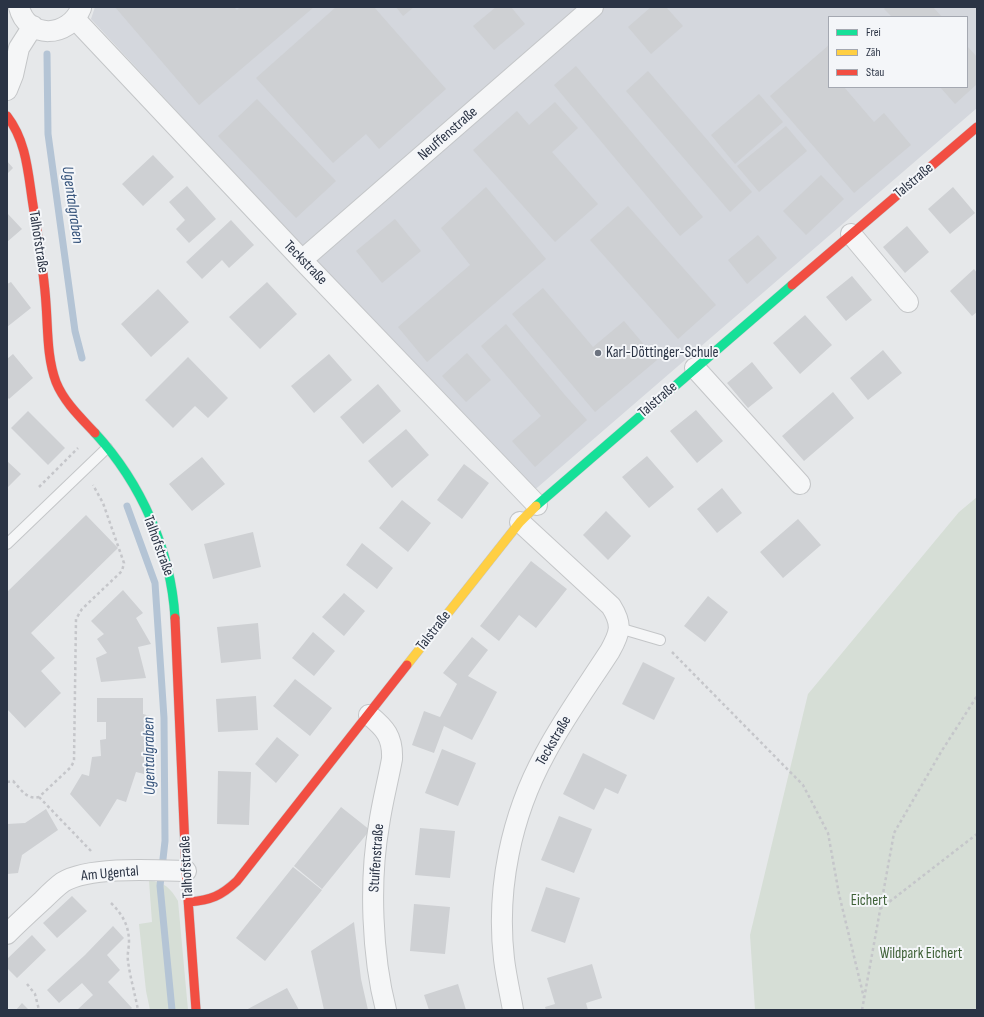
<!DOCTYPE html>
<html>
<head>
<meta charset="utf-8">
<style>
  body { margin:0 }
  #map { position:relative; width:984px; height:1017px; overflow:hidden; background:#e6e8ea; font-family:"Sofia Sans Condensed",sans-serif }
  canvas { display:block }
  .frame { position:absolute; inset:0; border:8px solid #2b3445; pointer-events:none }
  .legend { position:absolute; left:828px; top:16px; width:140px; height:72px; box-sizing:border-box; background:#f4f6f9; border:1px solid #a4a8b1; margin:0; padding:5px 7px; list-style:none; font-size:12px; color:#2b3445 }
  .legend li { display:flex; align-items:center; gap:8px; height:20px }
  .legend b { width:20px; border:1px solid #a4a8b1 }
</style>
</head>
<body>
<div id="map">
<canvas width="984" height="1017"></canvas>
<div class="frame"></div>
<ul class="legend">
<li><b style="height:5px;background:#16e098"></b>Frei</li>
<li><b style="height:5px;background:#ffcf43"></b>Zäh</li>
<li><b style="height:5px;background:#f24e42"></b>Stau</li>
</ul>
</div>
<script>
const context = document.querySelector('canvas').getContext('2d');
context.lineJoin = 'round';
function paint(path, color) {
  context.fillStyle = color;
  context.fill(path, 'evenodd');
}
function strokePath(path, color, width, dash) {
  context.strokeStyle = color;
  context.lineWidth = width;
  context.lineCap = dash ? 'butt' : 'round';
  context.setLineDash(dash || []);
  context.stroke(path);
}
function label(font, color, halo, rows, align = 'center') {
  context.font = font + ' "Sofia Sans Condensed",sans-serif';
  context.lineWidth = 4;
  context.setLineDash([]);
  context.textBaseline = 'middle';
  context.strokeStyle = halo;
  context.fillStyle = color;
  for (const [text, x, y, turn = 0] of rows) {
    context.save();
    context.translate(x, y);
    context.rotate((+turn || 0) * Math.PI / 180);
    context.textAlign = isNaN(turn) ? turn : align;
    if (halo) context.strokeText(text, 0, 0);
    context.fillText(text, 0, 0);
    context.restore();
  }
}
paint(new Path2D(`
  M 95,7 L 977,7 L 977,108 L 531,493 L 91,19 ZM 829,17 L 967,17 L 967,87 L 829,87 Z`), '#d4d7dd');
paint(new Path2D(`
  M 977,497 L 977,1010 L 755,1010 L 750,935 L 808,694 L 959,512 Z
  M 149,881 C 164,881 171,889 178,901 L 188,1010 L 150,1010 L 146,991 L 139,924 L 152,922 Z`), '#d6ded6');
strokePath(new Path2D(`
  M 47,54 L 48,134 L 75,331 L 82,358
  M 127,506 L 155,583 L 164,718 L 165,841 L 160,886 L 172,1010`), '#b4c4d5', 7);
paint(new Path2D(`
  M 115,7 L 234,7 L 237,10 L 240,7 L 314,7 L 199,105 Z
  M 336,7 L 374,7 L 446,89 L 379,149 L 366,134 L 333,163 L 256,78 Z
  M 396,7 L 414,7 L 403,16 Z
  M 496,7 L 511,7 L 525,24 L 494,50 L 473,26 Z
  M 651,7 L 666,7 L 683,26 L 651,54 L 628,27 Z
  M 886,7 L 933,7 L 942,17 L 892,17 L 884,9 Z
  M 829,45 L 829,87 L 844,87 L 874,122 L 884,113 L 911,145 L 854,193 L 770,96 Z
  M 967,46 L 977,57 L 977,84 L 955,104 L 940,87 L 967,87 Z
  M 576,66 L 703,217 L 680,236 L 554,85 Z
  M 648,71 L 752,192 L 730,212 L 626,91 Z
  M 759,94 L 783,122 L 735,164 L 711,135 Z
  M 257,99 L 336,181 L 296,218 L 218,136 Z
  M 555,102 L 578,128 L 552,152 L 598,204 L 555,242 L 473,150 L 517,111 L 529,125 Z
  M 786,126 L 807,151 L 759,192 L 737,166 Z
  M 153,155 L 174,177 L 143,206 L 122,184 Z
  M 7,161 L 13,168 L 7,174 Z
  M 821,175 L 844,199 L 806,235 L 783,211 Z
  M 187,186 L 216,219 L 189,243 L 176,229 L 185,220 L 169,202 Z
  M 486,187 L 546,259 L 427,362 L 398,327 L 470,265 L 441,228 Z
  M 953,187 L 975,213 L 950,234 L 928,209 Z
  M 628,206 L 716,305 L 678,339 L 590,240 Z
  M 7,213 L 22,229 L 7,242 Z
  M 395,219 L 421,251 L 382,283 L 356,251 Z
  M 231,220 L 254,245 L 229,268 L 222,260 L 202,279 L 186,262 Z
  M 907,226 L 929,252 L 905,273 L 883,247 Z
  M 758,235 L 777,258 L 747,284 L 728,260 Z
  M 974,269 L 977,273 L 977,312 L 972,316 L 950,291 Z
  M 852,276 L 872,300 L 846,321 L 826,297 Z
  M 11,282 L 31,308 L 7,327 L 7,284 Z
  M 267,282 L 297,314 L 260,349 L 229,317 Z
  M 543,288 L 593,347 L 624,321 L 657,360 L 595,412 L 512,314 Z
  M 158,289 L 189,322 L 151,357 L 121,324 Z
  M 805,315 L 832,345 L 800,374 L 773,343 Z
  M 506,324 L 564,394 L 587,420 L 535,467 L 512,441 L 541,416 L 481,346 Z
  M 883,350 L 902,373 L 868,400 L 850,378 Z
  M 467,353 L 491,380 L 466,402 L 442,376 Z
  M 13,354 L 33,378 L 9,399 L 7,397 L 7,359 Z
  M 329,354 L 352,380 L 314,413 L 291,386 Z
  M 188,357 L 228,398 L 208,418 L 195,406 L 173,428 L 145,400 Z
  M 752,362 L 773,388 L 748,408 L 727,383 Z
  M 378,384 L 401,411 L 363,444 L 340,417 Z
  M 833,392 L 854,418 L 804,461 L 782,436 Z
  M 696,410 L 723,441 L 697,463 L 670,431 Z
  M 28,411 L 65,448 L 48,465 L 11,428 Z
  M 406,429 L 429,455 L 392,488 L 368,461 Z
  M 647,456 L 674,487 L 649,508 L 622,477 Z
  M 202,457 L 225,484 L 192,511 L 169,484 Z
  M 7,461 L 21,474 L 7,488 Z
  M 464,464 L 489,483 L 462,519 L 437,500 Z
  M 722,488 L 742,513 L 717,533 L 697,509 Z
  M 402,500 L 431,523 L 408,552 L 379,528 Z
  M 606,511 L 631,536 L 608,560 L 583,535 Z
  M 86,515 L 118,548 L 31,633 L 55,658 L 41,671 L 61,693 L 25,728 L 7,709 L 7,592 Z
  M 798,519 L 821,545 L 783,578 L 760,552 Z
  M 253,532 L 261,567 L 213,579 L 204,544 Z
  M 362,543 L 393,568 L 377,589 L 346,565 Z
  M 531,561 L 567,589 L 536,628 L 519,615 L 499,641 L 480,626 Z
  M 123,590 L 143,613 L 136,618 L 151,644 L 138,647 L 146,678 L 101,682 L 96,658 L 107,653 L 97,639 L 104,634 L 91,621 Z
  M 344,593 L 365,611 L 344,636 L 322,617 Z
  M 708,596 L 728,612 L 705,642 L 684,626 Z
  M 258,623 L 261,659 L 221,663 L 217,627 Z
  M 313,632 L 335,651 L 314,676 L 292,658 Z
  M 472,637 L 488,650 L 468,676 L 497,692 L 472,740 L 444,726 L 434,753 L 412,745 L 424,711 L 440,717 L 457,684 L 443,673 Z
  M 643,662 L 675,678 L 654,720 L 622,704 Z
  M 295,679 L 332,708 L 310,736 L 273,706 Z
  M 256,696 L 258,730 L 218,732 L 216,699 Z
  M 97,698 L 143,698 L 143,714 L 154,717 L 152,744 L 145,743 L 144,774 L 136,772 L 126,802 L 117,799 L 100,827 L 70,794 L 82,774 L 89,776 L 92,757 L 101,756 L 100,740 L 106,739 L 106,722 L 97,722 Z
  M 277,737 L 299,755 L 276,783 L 255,764 Z
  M 442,749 L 476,763 L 458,806 L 425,793 Z
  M 583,753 L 627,775 L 618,794 L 605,788 L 594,810 L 563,794 Z
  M 218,771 L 251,772 L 249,825 L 217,824 Z
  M 341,807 L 370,830 L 322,889 L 294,866 Z
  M 46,809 L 58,830 L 22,855 L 18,873 L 7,874 L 7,824 L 25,823 Z
  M 559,816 L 592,829 L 574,873 L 541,860 Z
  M 420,828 L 455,831 L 450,878 L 415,875 Z
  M 293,867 L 322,890 L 265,961 L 236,938 Z
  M 546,887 L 580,898 L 565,943 L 531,931 Z
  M 72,896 L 87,911 L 57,938 L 43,923 Z
  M 414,904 L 450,907 L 445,954 L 410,951 Z
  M 354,922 L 361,979 L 368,1010 L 324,1010 L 311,951 Z
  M 113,926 L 124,938 L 107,955 L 120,970 L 108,982 L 132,1008 L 130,1010 L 77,1010 L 93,995 L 82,983 L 59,1003 L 47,990 L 85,955 Z
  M 32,935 L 46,950 L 17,978 L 7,968 L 7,959 Z
  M 592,964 L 602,998 L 586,1003 L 588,1010 L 546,1010 L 545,1007 L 555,1004 L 547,978 Z
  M 458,984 L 466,1010 L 429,1010 L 424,995 Z
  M 287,988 L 299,1010 L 246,1010 Z
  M 22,1003 L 29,1010 L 16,1010 Z`), '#ced0d3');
const lane = new Path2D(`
  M 7,544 L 107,448
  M 619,628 L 660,640`);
const street = new Path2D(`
  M 19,7 C 27,40 69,38 81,8
  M 75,19 L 302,260 L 537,505
  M 7,90 L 13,75 L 19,48 L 33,26
  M 851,234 L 908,302
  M 302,260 L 593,7
  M 695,368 L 800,484
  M 369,715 C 385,728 393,737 392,759 C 388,781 382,803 379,825 C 369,881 372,956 386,1010
  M 7,934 C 19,922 31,911 43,900 C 49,894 56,887 63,882 C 89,866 155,870 186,871
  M 513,1010 C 510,993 506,976 504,959 C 496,889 511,816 545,754 C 564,718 588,685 610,651 C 620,633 623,625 611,606 L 520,522`);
const fast = new Path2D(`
  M 95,433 C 141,483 171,550 175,618
  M 536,506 L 792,285`);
const slow = new Path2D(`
  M 407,665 L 520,522 L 536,506`);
const jam = new Path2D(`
  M 7,116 C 27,142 28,174 33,205 C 38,238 44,271 46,304 C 48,330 47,358 56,382 C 64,402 81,418 95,433
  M 792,285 L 977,127
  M 175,618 L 186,871 L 196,1010
  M 189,902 C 211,900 221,896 237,881 L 407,665`);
strokePath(lane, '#c4c6c8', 12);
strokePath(street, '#c4c6c8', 22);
strokePath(fast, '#c4c6c8', 10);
strokePath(slow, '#c4c6c8', 10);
strokePath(jam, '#c4c6c8', 10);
strokePath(new Path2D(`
  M 39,487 L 78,448
  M 672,652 L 803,785 L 828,833 L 839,894 L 864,998
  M 7,782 L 13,781 C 21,789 26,800 39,797 L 71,767 L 74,761 L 76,619 L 82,609 L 122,571 L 124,563 L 103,503 L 93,485
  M 39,797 L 91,851
  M 111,903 C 122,914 129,925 129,942 C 129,948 127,954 128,961 C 130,977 135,994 138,1010
  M 880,909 L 977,834
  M 27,984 L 35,994 L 39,1010
  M 862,1010 L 894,833 L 941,752 L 977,696`), '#c5c6ca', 2.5, [3, 3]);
strokePath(lane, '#f5f6f7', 10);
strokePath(street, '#f5f6f7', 20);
strokePath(fast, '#16e098', 9);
strokePath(slow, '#ffcf43', 9);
strokePath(jam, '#f24e42', 9);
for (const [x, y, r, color] of [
  [598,353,4,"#6c737f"]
]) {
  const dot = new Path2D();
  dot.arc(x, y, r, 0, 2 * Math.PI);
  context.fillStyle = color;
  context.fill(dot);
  strokePath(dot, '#f4f6f9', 1.5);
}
label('15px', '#2b3445', '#f4f6f9', [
  ["Neuffenstraße",448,134,-41],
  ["Talstraße",914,181,-40],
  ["Talhofstraße",38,242,81],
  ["Teckstraße",305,263,46],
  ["Talstraße",658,400,-41],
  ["Talhofstraße",158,546,70],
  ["Talstraße",434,631,-52],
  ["Teckstraße",554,741,-60],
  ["Stuifenstraße",377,858,-86],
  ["Talhofstraße",187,867,-93],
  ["Am Ugental",110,874,-5]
]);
label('15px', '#2b3445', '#f4f6f9', [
  ["Karl-Döttinger-Schule",606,353]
], 'left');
label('15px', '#3f6138', '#f4f6f9', [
  ["Eichert",869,901],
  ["Wildpark Eichert",921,954]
]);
label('italic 16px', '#34527a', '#f4f6f9', [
  ["Ugentalgraben",72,205,82],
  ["Ugentalgraben",150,756,-91]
]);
</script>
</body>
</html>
